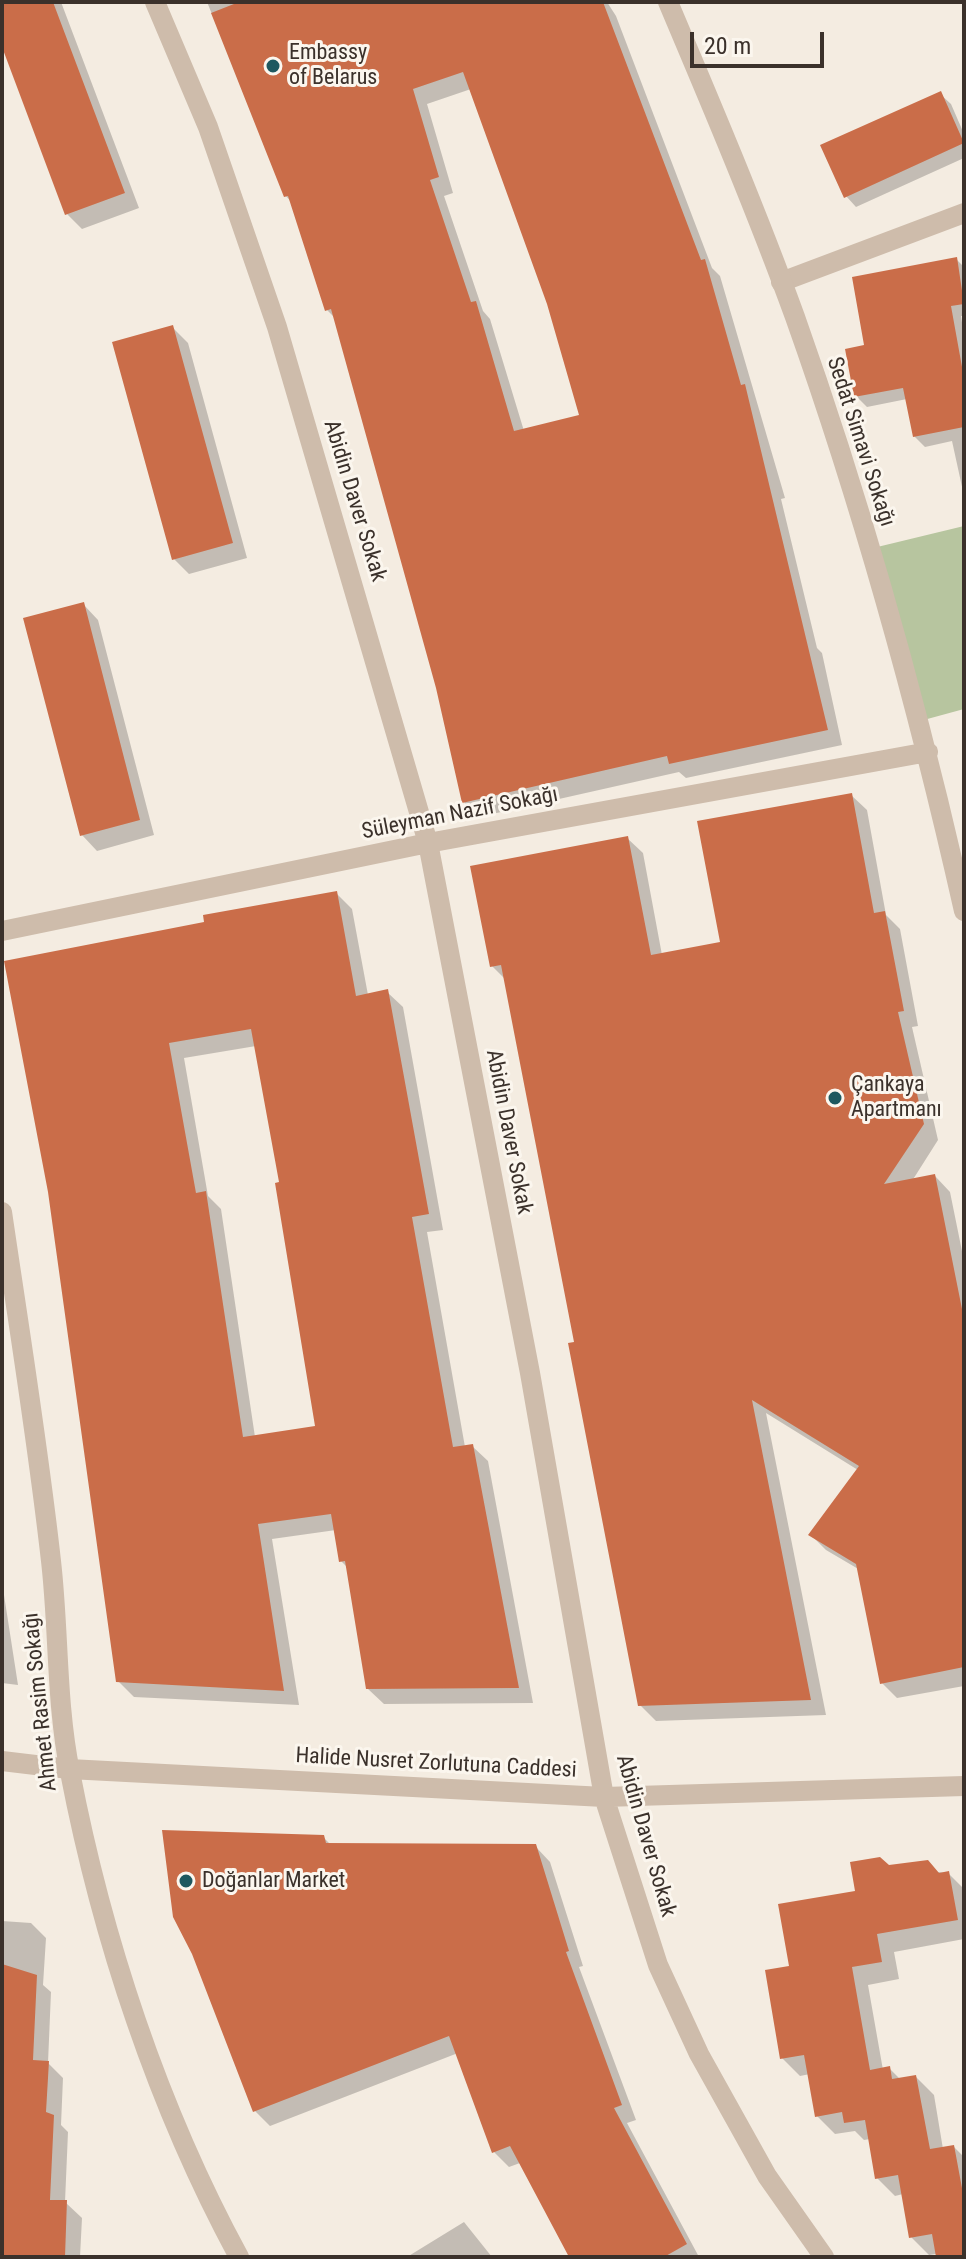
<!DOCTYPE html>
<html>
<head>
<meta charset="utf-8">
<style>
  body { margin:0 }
  #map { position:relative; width:966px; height:2259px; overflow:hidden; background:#f4ece1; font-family:"Roboto Condensed",sans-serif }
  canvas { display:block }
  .frame { position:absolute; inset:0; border:4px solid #3b312b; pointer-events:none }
  .scale { position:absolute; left:690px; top:32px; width:134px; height:36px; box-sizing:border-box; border:4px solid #3b312b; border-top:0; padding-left:10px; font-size:24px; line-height:28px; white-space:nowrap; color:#3b312b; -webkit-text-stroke:6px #fbf6ee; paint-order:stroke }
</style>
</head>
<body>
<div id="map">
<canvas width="966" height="2259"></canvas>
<div class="frame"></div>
<div class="scale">20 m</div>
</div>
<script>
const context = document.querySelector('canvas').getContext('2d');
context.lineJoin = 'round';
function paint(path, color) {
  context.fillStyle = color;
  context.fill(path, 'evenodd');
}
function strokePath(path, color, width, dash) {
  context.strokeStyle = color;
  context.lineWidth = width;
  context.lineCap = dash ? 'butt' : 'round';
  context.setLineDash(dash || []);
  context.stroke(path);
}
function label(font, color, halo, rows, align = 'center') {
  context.font = font + ' "Roboto Condensed",sans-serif';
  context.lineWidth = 6;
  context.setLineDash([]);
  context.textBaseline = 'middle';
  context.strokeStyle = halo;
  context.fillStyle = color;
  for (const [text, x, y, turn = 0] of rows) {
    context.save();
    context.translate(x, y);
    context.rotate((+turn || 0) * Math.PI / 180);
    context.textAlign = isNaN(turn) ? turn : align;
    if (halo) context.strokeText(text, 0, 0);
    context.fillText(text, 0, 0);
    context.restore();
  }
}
paint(new Path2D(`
  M 964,526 L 964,709 L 920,721 L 869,549 Z`), '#b7c59f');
paint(new Path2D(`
  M 2,2 L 61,2 L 139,208 L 82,229 L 67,214 L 2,41 Z
  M 207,2 L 607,2 L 616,16 L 712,268 L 720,276 L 785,498 L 781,499 L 817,648 L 822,653 L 842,745 L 686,778 L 679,772 L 479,817 L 464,802 L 438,687 L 335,318 L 327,310 L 292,203 L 286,196 ZM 471,89 L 549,303 L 582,416 L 524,431 L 490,319 L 483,311 L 444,196 L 453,193 L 427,104 Z
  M 940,94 L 951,104 L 964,134 L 964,158 L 856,207 L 846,196 Z
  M 956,259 L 964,267 L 964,316 L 961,316 L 964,335 L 964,496 L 952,441 L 925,447 L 914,436 L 907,399 L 867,407 L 856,396 L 866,347 Z
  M 172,327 L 188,343 L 247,558 L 189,574 L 174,559 Z
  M 83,604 L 98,620 L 154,835 L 97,851 L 82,835 Z
  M 851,795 L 867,810 L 886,915 L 900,929 L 918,1026 L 912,1027 L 938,1140 L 912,1181 L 935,1176 L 950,1192 L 964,1261 L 964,1686 L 897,1698 L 882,1683 L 860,1570 L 826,1550 L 811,1535 L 858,1470 L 766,1413 L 826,1715 L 656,1721 L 640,1705 L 576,1343 L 506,980 L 492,966 L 627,838 L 643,853 L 662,955 L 722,943 Z
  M 336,893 L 352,909 L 368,995 L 387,992 L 403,1007 L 443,1230 L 427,1232 L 465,1447 L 472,1446 L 488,1461 L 533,1703 L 384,1704 L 368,1689 L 348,1568 L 341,1561 L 336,1530 L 272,1539 L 299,1705 L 134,1697 L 118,1681 L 50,1192 L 207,924 ZM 256,1046 L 281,1184 L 317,1428 L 255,1437 L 221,1209 L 208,1196 L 184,1058 Z
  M 2,1582 L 18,1685 L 2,1683 Z
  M 323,1837 L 331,1845 L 535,1846 L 550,1862 L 583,1966 L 579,1967 L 636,2120 L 627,2123 L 699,2257 L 571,2257 L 520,2163 L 509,2167 L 494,2152 L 458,2053 L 270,2126 L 255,2111 Z
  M 889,1867 L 948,1873 L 964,1889 L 964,1939 L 894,1952 L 899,1979 L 868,1985 L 883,2070 L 889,2068 L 901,2080 L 916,2077 L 934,2095 L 943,2149 L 954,2147 L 964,2157 L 964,2257 L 947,2257 L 943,2253 L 929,2255 L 911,2237 L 903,2194 L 895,2196 L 877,2178 L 870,2139 L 864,2140 L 855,2131 L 835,2134 L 817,2116 L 810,2074 L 800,2076 L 782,2058 L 791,1967 L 858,1892 Z
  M 2,1921 L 31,1923 L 46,1938 L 43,1985 L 51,1992 L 48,2063 L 63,2078 L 61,2125 L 68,2132 L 65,2202 L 82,2218 L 80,2257 L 2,2257 Z
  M 464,2222 L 492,2257 L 407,2257 Z`), '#0003');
paint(new Path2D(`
  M 2,2 L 53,2 L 125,193 L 65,215 L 2,47 Z
  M 239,2 L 603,2 L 701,260 L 705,259 L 741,385 L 745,384 L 828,730 L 669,764 L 667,756 L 462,803 L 436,688 L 331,309 L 325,311 L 288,196 L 284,197 L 211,13 ZM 463,72 L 547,304 L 579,415 L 514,431 L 476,301 L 471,302 L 430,180 L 439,177 L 413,89 Z
  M 941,91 L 964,143 L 844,198 L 820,145 Z
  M 957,257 L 964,304 L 951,306 L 964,378 L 964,427 L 913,437 L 903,388 L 854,397 L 845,349 L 864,345 L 852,277 Z
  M 173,325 L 233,543 L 172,560 L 112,342 Z
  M 84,602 L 140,820 L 80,836 L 23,618 Z
  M 852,793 L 874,913 L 885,911 L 904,1011 L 898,1012 L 924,1124 L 884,1184 L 935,1174 L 964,1319 L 964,1667 L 880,1684 L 856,1564 L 808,1535 L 859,1466 L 752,1400 L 811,1700 L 638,1706 L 568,1343 L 574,1342 L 501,965 L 490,967 L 470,866 L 628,836 L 651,955 L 720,942 L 697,821 Z
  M 337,891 L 356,996 L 388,989 L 429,1214 L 412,1217 L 453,1447 L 473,1444 L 519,1688 L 366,1689 L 345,1561 L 339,1562 L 331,1514 L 258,1524 L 284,1691 L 116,1682 L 48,1192 L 4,961 L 204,922 L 203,915 ZM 251,1029 L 279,1182 L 275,1183 L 315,1426 L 243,1437 L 206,1191 L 196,1193 L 169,1043 Z
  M 162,1830 L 324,1835 L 326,1843 L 536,1844 L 569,1951 L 566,1952 L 622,2105 L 614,2108 L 687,2244 L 664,2257 L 569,2257 L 510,2146 L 492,2153 L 449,2036 L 253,2112 L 192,1954 L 173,1917 Z
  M 880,1857 L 889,1865 L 928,1860 L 939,1873 L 949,1871 L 958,1920 L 877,1934 L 882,1962 L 852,1967 L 870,2070 L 890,2066 L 892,2079 L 916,2075 L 930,2149 L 954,2145 L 964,2199 L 964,2257 L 936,2257 L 932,2234 L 909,2238 L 898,2175 L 875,2179 L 865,2120 L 844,2123 L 842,2112 L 815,2117 L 804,2055 L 780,2059 L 765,1970 L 789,1966 L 778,1904 L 855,1891 L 850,1862 Z
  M 2,1964 L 37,1975 L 33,2060 L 49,2061 L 46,2112 L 54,2115 L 50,2200 L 67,2200 L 65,2257 L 2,2257 Z`), '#ca6d49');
strokePath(new Path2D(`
  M 781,282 L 964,213`), '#cebcab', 20);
strokePath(new Path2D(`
  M 155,2 L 208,127 L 277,327 L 428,843 L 530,1373 L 604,1797 L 658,1965 L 699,2054 L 767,2176 L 824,2257
  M 668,2 C 712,106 756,210 795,317 C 864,511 919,711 964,911
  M 2,931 L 428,843 L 928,752
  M 2,1212 C 19,1328 38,1444 51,1561 C 59,1630 56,1703 70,1772 C 102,1938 158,2108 239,2257
  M 2,1761 L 69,1769 L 604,1797 L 964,1786`), '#cebcab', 20);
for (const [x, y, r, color] of [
  [273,66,8,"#1e585f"],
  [835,1098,8,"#1e585f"],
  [186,1881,8,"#1e585f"]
]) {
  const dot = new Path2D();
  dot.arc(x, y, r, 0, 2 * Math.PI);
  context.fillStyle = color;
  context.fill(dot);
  strokePath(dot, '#fbf6ee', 3);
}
label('22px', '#3b312b', '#fbf6ee', [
  ["Embassy",289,53],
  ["of Belarus",289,78],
  ["Çankaya",851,1085],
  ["Apartmanı",851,1110],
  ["Doğanlar Market",202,1881]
], 'left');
label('22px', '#3b312b', '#fbf6ee', [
  ["Sedat Simavi Sokağı",860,442,72],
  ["Abidin Daver Sokak",354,501,73],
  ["Süleyman Nazif Sokağı",460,814,-11],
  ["Abidin Daver Sokak",508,1132,79],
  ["Ahmet Rasim Sokağı",41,1702,-96],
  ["Halide Nusret Zorlutuna Caddesi",436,1764,3],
  ["Abidin Daver Sokak",645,1836,74]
]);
</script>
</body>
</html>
